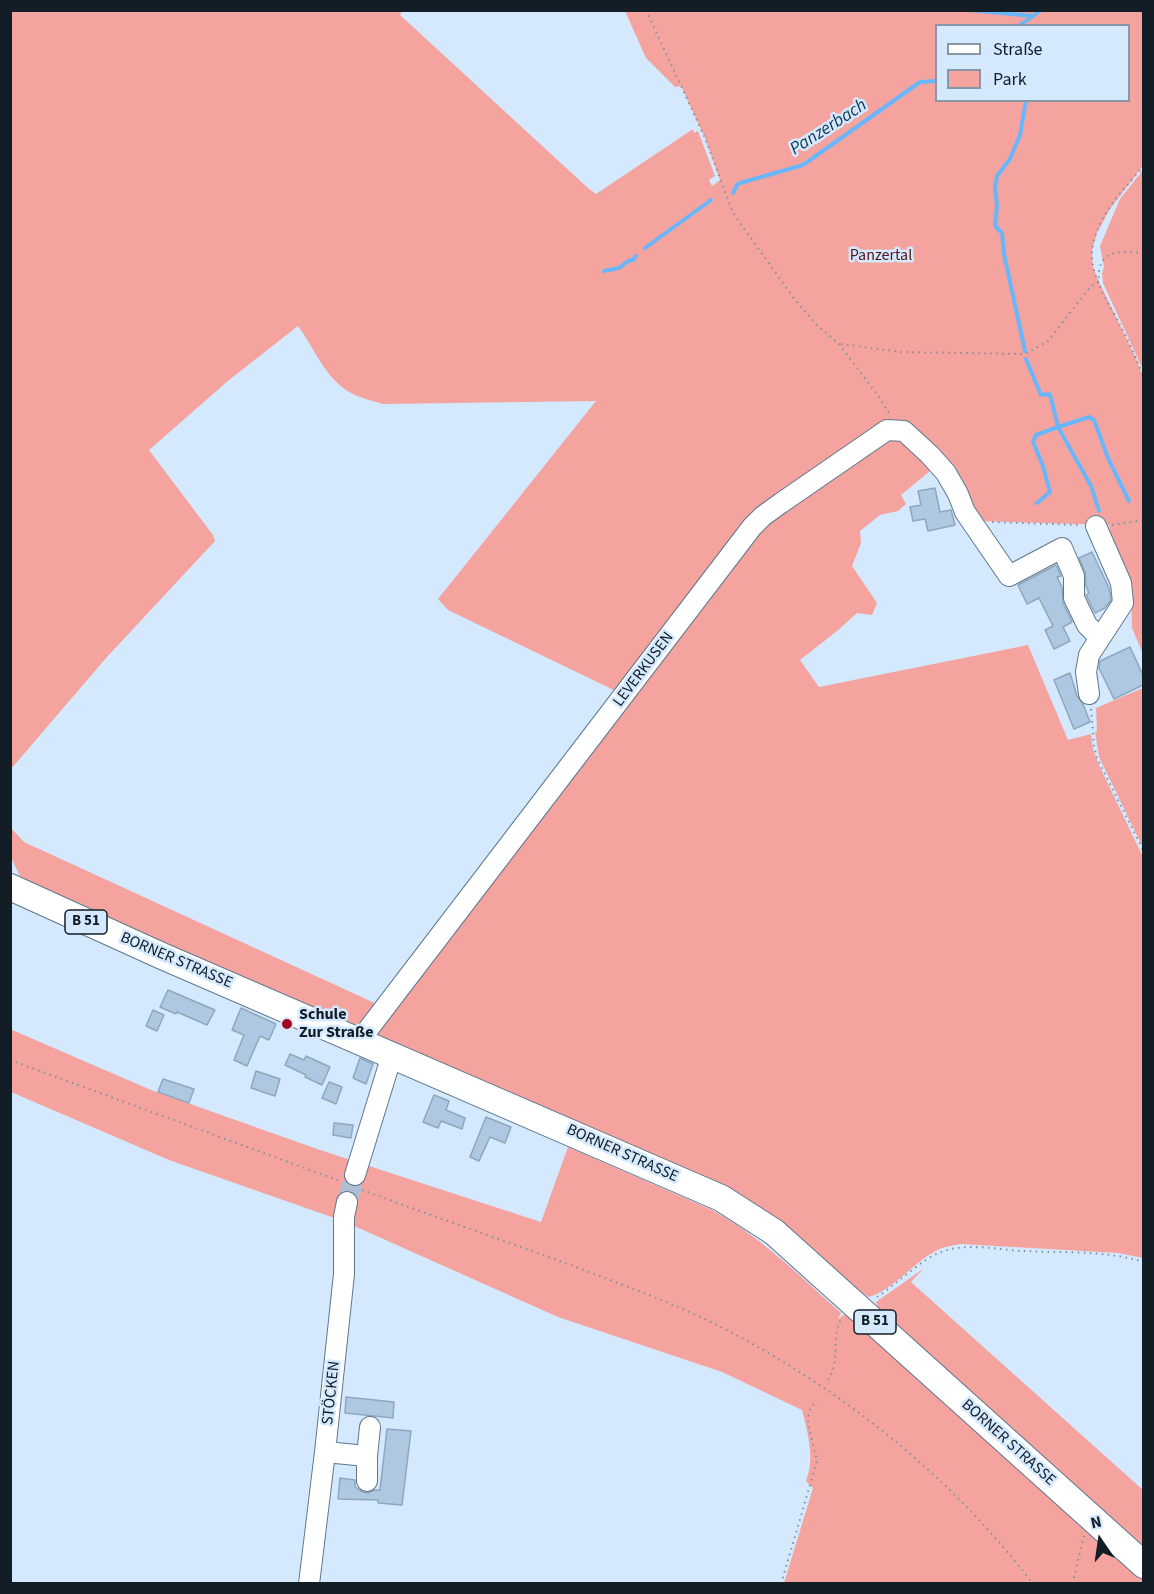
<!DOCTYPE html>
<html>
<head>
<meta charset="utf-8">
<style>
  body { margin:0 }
  #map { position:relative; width:1154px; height:1594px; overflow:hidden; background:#d4e9fe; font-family:"Source Sans 3",sans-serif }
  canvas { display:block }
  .frame { position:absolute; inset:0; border:12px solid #131d26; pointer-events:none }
  .legend { position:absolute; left:935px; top:24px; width:195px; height:78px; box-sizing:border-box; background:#d4e9fe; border:2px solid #8797a8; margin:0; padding:8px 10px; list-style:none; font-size:18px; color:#131d26 }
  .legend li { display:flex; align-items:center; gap:12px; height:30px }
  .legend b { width:30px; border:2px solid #8797a8 }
  .north { position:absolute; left:1070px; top:1510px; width:60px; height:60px; -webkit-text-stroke:4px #d4e9fe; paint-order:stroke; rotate:347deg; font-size:16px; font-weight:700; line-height:24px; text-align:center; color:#131d26 }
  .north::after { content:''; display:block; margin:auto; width:21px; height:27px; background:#131d26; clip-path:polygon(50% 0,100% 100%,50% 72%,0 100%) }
</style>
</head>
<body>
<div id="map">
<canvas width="1154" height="1594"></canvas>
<div class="frame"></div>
<ul class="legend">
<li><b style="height:8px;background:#fff"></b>Straße</li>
<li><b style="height:16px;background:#f5a39f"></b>Park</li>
</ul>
<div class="north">N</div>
</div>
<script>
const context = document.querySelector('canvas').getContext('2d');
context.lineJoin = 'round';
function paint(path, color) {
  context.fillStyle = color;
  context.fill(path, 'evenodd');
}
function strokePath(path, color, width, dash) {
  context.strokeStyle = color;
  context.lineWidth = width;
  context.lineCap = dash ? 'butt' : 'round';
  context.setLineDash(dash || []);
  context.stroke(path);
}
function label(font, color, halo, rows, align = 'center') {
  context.font = font + ' "Source Sans 3",sans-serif';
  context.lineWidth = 5;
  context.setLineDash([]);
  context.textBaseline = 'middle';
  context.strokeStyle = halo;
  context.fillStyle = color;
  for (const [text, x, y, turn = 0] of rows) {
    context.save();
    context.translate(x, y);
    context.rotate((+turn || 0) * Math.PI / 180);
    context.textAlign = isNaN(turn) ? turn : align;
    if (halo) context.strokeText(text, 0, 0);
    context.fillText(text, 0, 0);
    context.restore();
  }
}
paint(new Path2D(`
  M 11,11 L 402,11 L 400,15 L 588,188 L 596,194 L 693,129 L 694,133 L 698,131 L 715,176 L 709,180 L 712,186 L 720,180 L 705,138 L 681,86 L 675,87 L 646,58 L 625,11 L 1143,11 L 1143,166 L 1110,209 L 1097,233 L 1092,251 L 1093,267 L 1099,282 L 1138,362 L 1143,378 L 1143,654 L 1132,628 L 1131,590 L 1113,547 L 1109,525 L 979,521 L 914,428 L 901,420 L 880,428 L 895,435 L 936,466 L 901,495 L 906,504 L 898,511 L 880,515 L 860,531 L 861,543 L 852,566 L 877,603 L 872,615 L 857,613 L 837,631 L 800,660 L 819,687 L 1028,645 L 1068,740 L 1091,734 L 1093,749 L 1099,765 L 1143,857 L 1143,1258 L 1118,1253 L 961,1244 C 955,1245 948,1246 942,1248 C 915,1259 897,1288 869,1297 L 834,1275 L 808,1251 L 383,1041 L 377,1031 L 622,694 L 448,610 L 438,599 L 596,401 L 383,404 C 374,401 364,399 355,395 C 326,382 316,350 298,326 L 229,380 L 149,450 L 213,535 L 215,541 L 106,658 L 11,769 ZM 936,26 L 1128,26 L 1128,100 L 936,100 Z
  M 1143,170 L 1143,370 L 1103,283 L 1102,273 L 1104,267 L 1100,246 L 1120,199 Z
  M 1143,688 L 1143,848 L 1099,757 L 1095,732 L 1097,731 L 1096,708 Z
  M 10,827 L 24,842 L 379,1005 L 359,1028 L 325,1014 L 318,1010 L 22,881 L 11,857 Z
  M 10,1029 L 151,1090 L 320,1150 L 541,1222 L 568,1147 L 710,1209 C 759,1235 800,1276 841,1313 L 838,1319 L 847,1313 L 1143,1577 L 1143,1583 L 784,1583 L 813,1488 L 806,1481 C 815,1458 808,1434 802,1410 L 722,1372 L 558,1317 L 343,1221 L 169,1160 L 11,1092 Z
  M 923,1269 L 911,1282 L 1143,1490 L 1143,1553 L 879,1310 L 876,1302 Z`), '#f5a39f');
strokePath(new Path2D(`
  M 969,10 L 1033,16
  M 1019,26 L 1041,10
  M 733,193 L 737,185 L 740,183 L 803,165 L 920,82 L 936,81
  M 645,248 L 711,200
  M 604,271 L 619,268 L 628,261 L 633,260 L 636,256
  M 1025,351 L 1004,254 L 1002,233 L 995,226 L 997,206 L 995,188 L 997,176 L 1010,159 L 1020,135 L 1026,100
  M 1026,359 L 1041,395 L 1049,394 L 1051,398 L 1058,427 L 1089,417 L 1094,420 L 1108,458 L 1129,501
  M 1037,503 L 1050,492 L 1043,466 L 1033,442 L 1036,435 L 1058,427 L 1091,486 L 1099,511`), '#68b7fc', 4);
const building = new Path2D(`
  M 935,488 L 940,512 L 951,510 L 955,525 L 928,531 L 925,519 L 913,521 L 910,507 L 921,505 L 918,491 Z
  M 1092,552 L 1109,588 L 1111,600 L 1105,608 L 1095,613 L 1086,595 L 1089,593 L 1086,586 L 1085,572 L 1079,558 Z
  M 1056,565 L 1061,576 L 1057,577 L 1062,587 L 1063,603 L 1072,622 L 1063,627 L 1070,641 L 1054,649 L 1045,630 L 1053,626 L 1039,598 L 1027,604 L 1018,585 Z
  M 1130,647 L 1143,675 L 1143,685 L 1114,699 L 1099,668 L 1100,661 Z
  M 1070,673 L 1077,696 L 1083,704 L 1090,722 L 1074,729 L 1054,680 Z
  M 168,990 L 215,1010 L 207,1025 L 177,1012 L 176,1014 L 160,1007 Z
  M 241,1008 L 276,1024 L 269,1040 L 260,1036 L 247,1066 L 234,1060 L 244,1035 L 232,1030 Z
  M 153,1010 L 164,1015 L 157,1031 L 146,1026 Z
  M 290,1054 L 304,1060 L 306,1056 L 330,1067 L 322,1085 L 305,1077 L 306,1075 L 285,1065 Z
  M 360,1058 L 373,1064 L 366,1084 L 353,1078 Z
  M 256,1071 L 280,1079 L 275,1096 L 251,1088 Z
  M 163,1079 L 194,1089 L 189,1103 L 158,1092 Z
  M 329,1082 L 342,1087 L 336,1104 L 322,1098 Z
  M 434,1095 L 449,1101 L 446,1110 L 465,1118 L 462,1129 L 441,1121 L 438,1128 L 423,1122 Z
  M 486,1117 L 511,1127 L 505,1143 L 490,1137 L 479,1161 L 470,1157 Z
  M 334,1123 L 353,1125 L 351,1138 L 333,1135 Z
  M 346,1397 L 394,1402 L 393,1418 L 345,1413 Z
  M 387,1429 L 411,1431 L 402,1505 L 378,1503 L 378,1500 L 338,1499 L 340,1478 L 355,1480 L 355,1487 L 362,1492 L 368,1493 L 375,1490 L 380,1490 Z`);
paint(building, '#aec8e1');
strokePath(building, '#8ea7bf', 1.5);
strokePath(new Path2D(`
  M 347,1202 L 355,1175`), '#adc0d3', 20, [20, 10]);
const minor = new Path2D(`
  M 1089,694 L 1086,672 L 1089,655 L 1123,603 L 1121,583 L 1096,526
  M 360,1040 L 752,527 L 763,516 L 781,503 L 887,430 L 904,431 L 930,455 L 946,473 L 958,494 L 965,512 L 1009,576 L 1062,548 L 1074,576 L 1074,598 L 1087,625 L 1100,638
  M 355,1175 L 392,1055
  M 325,1452 L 367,1456 L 370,1427
  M 367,1456 L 367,1481
  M 309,1584 L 325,1452 L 344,1274 L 344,1217 L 347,1202`);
const major = new Path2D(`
  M 10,887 L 162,956 L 721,1198 L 774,1232 L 1144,1565`);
strokePath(minor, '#5f778d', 22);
strokePath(major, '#5f778d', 28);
strokePath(new Path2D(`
  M 646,10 L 705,138 L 733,213 L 795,300 L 817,325 L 839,344 L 879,397 L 890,415
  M 1144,166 C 1123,189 1095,219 1092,251 C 1090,277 1110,305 1121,327 C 1130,344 1137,361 1144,378
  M 841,344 L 901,352 L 1025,354 L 1048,341 L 1091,286 L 1099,282 C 1096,249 1118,251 1144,253
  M 992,522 L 1080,525
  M 1112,525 L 1144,520
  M 1091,709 L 1094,746 L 1097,758 L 1144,852
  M 10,1060 L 340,1181
  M 362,1190 C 433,1216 505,1241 576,1267 C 626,1286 676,1304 723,1328 C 844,1391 950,1475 1033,1584
  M 877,1297 C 895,1285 922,1259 941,1252 C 968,1242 997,1250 1024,1251 C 1063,1253 1105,1250 1144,1262
  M 828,1380 C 841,1362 830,1339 842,1317
  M 781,1584 L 817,1461 L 808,1424 L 809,1412 L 816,1400
  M 1075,1584 L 1074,1578 L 1084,1535`), '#8191a1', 2, [1.5, 4.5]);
strokePath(minor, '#fff', 20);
strokePath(major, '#fff', 26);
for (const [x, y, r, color] of [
  [287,1024,6,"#a40723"]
]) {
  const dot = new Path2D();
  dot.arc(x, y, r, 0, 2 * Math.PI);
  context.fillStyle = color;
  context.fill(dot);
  strokePath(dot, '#d4e9fe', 2);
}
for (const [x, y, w] of [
  [86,922,42],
  [875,1322,42]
]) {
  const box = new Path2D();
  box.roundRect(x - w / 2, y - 12, w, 24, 4.5);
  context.fillStyle = '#d4e9fe';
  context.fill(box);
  strokePath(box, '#131d26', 1.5);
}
label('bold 15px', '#131d26', null, [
  ["B 51",86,922],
  ["B 51",875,1322]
]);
label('16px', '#531317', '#d4e9fe', [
  ["Panzertal",881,256]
]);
label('16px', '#131d26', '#d4e9fe', [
  ["LEVERKUSEN",644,670,-53],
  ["BORNER STRASSE",176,961,23],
  ["BORNER STRASSE",622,1154,24],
  ["STÖCKEN",332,1393,-84],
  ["BORNER STRASSE",1008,1443,42]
]);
label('bold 16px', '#131d26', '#d4e9fe', [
  ["Schule",299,1015],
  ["Zur Straße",299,1033]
], 'left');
label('italic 18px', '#153652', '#d4e9fe', [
  ["Panzerbach",829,128,-33]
]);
</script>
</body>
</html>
